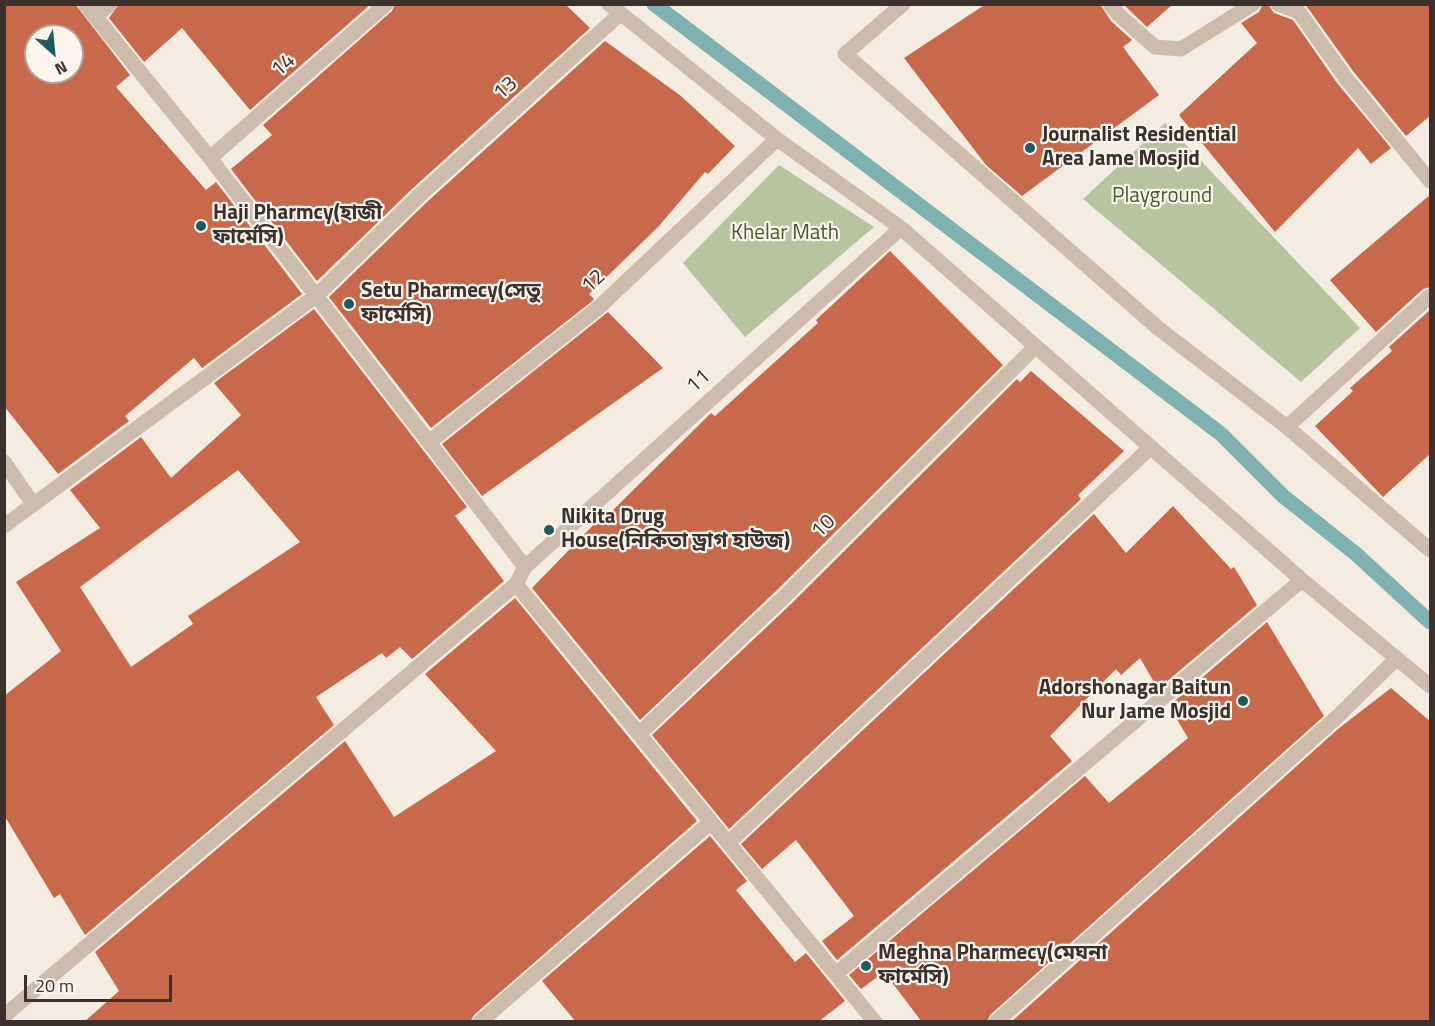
<!DOCTYPE html>
<html>
<head>
<meta charset="utf-8">
<style>
  body { margin:0 }
  #map { position:relative; width:1435px; height:1026px; overflow:hidden; background:#f4ebe1; font-family:"Titillium Web",sans-serif }
  canvas { display:block }
  .frame { position:absolute; inset:0; border:6px solid #3b302b; pointer-events:none }
  .north { position:absolute; left:24px; top:24px; width:60px; height:60px; box-sizing:border-box; background:#fbf5ee; border:2px solid #aea6a0; border-radius:50%; rotate:153deg; font-size:16px; font-weight:700; line-height:24px; text-align:center; color:#3b302b }
  .north::after { content:''; display:block; margin:auto; width:21px; height:27px; background:#1f5a5e; clip-path:polygon(50% 0,100% 100%,50% 72%,0 100%) }
  .scale { position:absolute; left:24px; top:975px; width:148px; height:27px; box-sizing:border-box; border:3px solid #3b302b; border-top:0; padding-left:8px; font-size:18px; line-height:21px; white-space:nowrap; color:#3b302b; -webkit-text-stroke:4px #fbf5ee; paint-order:stroke }
</style>
</head>
<body>
<div id="map">
<canvas width="1435" height="1026"></canvas>
<div class="frame"></div>
<div class="north">N</div>
<div class="scale">20 m</div>
</div>
<script>
const context = document.querySelector('canvas').getContext('2d');
context.lineJoin = 'round';
function paint(path, color) {
  context.fillStyle = color;
  context.fill(path, 'evenodd');
}
function strokePath(path, color, width, dash) {
  context.strokeStyle = color;
  context.lineWidth = width;
  context.lineCap = dash ? 'butt' : 'round';
  context.setLineDash(dash || []);
  context.stroke(path);
}
function label(font, color, halo, rows, align = 'center') {
  context.font = font + ' "Titillium Web","Noto Sans Bengali",sans-serif';
  context.lineWidth = 4.5;
  context.setLineDash([]);
  context.textBaseline = 'middle';
  context.strokeStyle = halo;
  context.fillStyle = color;
  for (const [text, x, y, turn = 0] of rows) {
    context.save();
    context.translate(x, y);
    context.rotate((+turn || 0) * Math.PI / 180);
    context.textAlign = isNaN(turn) ? turn : align;
    if (halo) context.strokeText(text, 0, 0);
    context.fillText(text, 0, 0);
    context.restore();
  }
}
paint(new Path2D(`
  M 1165,123 L 1360,328 L 1301,382 L 1083,199 Z
  M 779,165 L 874,227 L 745,337 L 683,263 Z`), '#b8c4a0');
strokePath(new Path2D(`
  M 654,4 L 1221,434 L 1283,496 L 1356,554 L 1430,622`), '#7fb0b2', 15);
paint(new Path2D(`
  M 4,4 L 75,4 L 130,75 L 116,87 L 206,190 L 216,182 L 302,294 L 202,368 L 194,358 L 125,416 L 129,421 L 58,474 L 4,406 ZM 36,36 L 72,36 L 72,72 L 36,72 Z
  M 119,4 L 371,4 L 250,110 L 182,28 L 144,62 L 109,18 Z
  M 395,4 L 565,4 L 590,28 L 413,188 L 317,281 L 231,169 L 272,135 L 263,125 L 392,11 Z
  M 986,4 L 1100,4 L 1111,21 L 1132,40 L 1123,47 L 1159,95 L 1022,196 L 986,165 L 904,58 Z
  M 1123,4 L 1173,4 L 1147,27 Z
  M 1263,4 L 1268,4 L 1274,13 L 1293,20 L 1337,83 L 1391,148 L 1371,164 L 1358,148 L 1275,232 L 1179,115 L 1257,43 L 1241,23 L 1259,12 Z
  M 1305,4 L 1431,4 L 1431,115 L 1406,136 L 1353,71 Z
  M 605,41 L 681,96 L 735,146 L 708,174 L 705,172 L 658,227 L 589,294 L 594,299 L 591,302 L 431,428 L 329,297 L 427,202 Z
  M 1431,194 L 1431,287 L 1423,289 L 1376,332 L 1330,280 Z
  M 890,251 L 1003,365 L 776,591 L 640,720 L 532,588 L 606,512 L 608,515 L 711,413 L 715,416 L 818,323 L 816,320 Z
  M 314,309 L 467,507 L 455,516 L 504,581 L 412,659 L 400,647 L 386,658 L 382,653 L 316,697 L 334,725 L 85,935 L 60,894 L 54,898 L 4,815 L 4,696 L 61,651 L 16,582 L 100,528 L 70,490 L 141,437 L 171,478 L 241,415 L 214,383 ZM 238,470 L 300,542 L 188,616 L 193,624 L 131,667 L 80,587 Z
  M 1431,309 L 1431,453 L 1383,497 L 1315,426 L 1353,391 L 1350,388 L 1392,351 L 1389,347 Z
  M 608,312 L 663,368 L 482,496 L 442,444 Z
  M 1031,371 L 1124,451 L 1078,495 L 1081,499 L 729,829 L 652,735 L 790,605 L 1017,379 L 1020,382 Z
  M 1173,506 L 1231,569 L 1234,567 L 1257,605 L 1158,689 L 1140,658 L 1121,675 L 1116,669 L 1050,736 L 1072,761 L 837,960 L 822,941 L 854,916 L 796,840 L 762,869 L 741,844 L 1094,514 L 1126,553 Z
  M 515,598 L 697,821 L 474,1015 L 470,1022 L 84,1022 L 119,991 L 95,952 L 345,741 L 394,817 L 496,751 L 425,674 Z
  M 1267,622 L 1324,716 L 990,1015 L 987,1022 L 922,1022 L 884,972 L 861,989 L 849,975 L 1085,776 L 1109,803 L 1188,738 L 1169,706 Z
  M 1391,688 L 1431,722 L 1431,1022 L 1011,1022 L 1338,729 Z
  M 710,836 L 747,881 L 736,890 L 795,962 L 806,953 L 845,1001 L 818,1022 L 576,1022 L 542,981 Z`), '#c8694b');
strokePath(new Path2D(`
  M 85,4 L 210,158 L 525,567 L 516,584 L 875,1022
  M 609,4 L 777,139 L 901,228 L 1302,580 L 1430,686
  M 903,4 L 845,54 L 1158,328 L 1287,427 L 1430,550
  M 1110,4 L 1119,15 L 1155,47 L 1181,49 L 1253,4
  M 1278,4 L 1299,12 L 1345,77 L 1430,181
  M 95,17 L 110,4
  M 210,158 L 386,4
  M 1287,427 L 1430,296
  M 429,442 L 597,309 L 777,139
  M 4,462 L 33,504
  M 4,526 L 316,296 L 420,195 L 620,14
  M 525,567 L 901,228
  M 639,734 L 783,598 L 1036,346
  M 728,843 L 1151,447
  M 836,974 L 1302,580
  M 4,1016 L 516,584
  M 480,1022 L 711,822
  M 996,1022 L 1337,717 L 1396,659`), '#cdbbac', 15);
for (const [x, y, r, color] of [
  [1030,148,6,"#1f5a5e"],
  [201,226,6,"#1f5a5e"],
  [349,304,6,"#1f5a5e"],
  [549,530,6,"#1f5a5e"],
  [1243,701,6,"#1f5a5e"],
  [866,966,6,"#1f5a5e"]
]) {
  const dot = new Path2D();
  dot.arc(x, y, r, 0, 2 * Math.PI);
  context.fillStyle = color;
  context.fill(dot);
  strokePath(dot, '#fbf5ee', 2);
}
label('21px', '#3b302b', '#fbf5ee', [
  ["14",284,66,-41],
  ["13",506,89,-42],
  ["12",594,282,-43],
  ["11",699,382,-42],
  ["10",824,527,-45]
]);
label('bold 21px', '#3b302b', '#fbf5ee', [
  ["Journalist Residential",1042,136],
  ["Area Jame Mosjid",1042,160],
  ["Haji Pharmcy(হাজী",213,214],
  ["ফার্মেসি)",213,238],
  ["Setu Pharmecy(সেতু",361,292],
  ["ফার্মেসি)",361,316],
  ["Nikita Drug",561,518],
  ["House(নিকিতা ড্রাগ হাউজ)",561,542],
  ["Adorshonagar Baitun",1231,689,"right"],
  ["Nur Jame Mosjid",1231,713,"right"],
  ["Meghna Pharmecy(মেঘনা",878,954],
  ["ফার্মেসি)",878,978]
], 'left');
label('21px', '#4a5a2e', '#fbf5ee', [
  ["Playground",1162,197],
  ["Khelar Math",785,234]
]);
</script>
</body>
</html>
